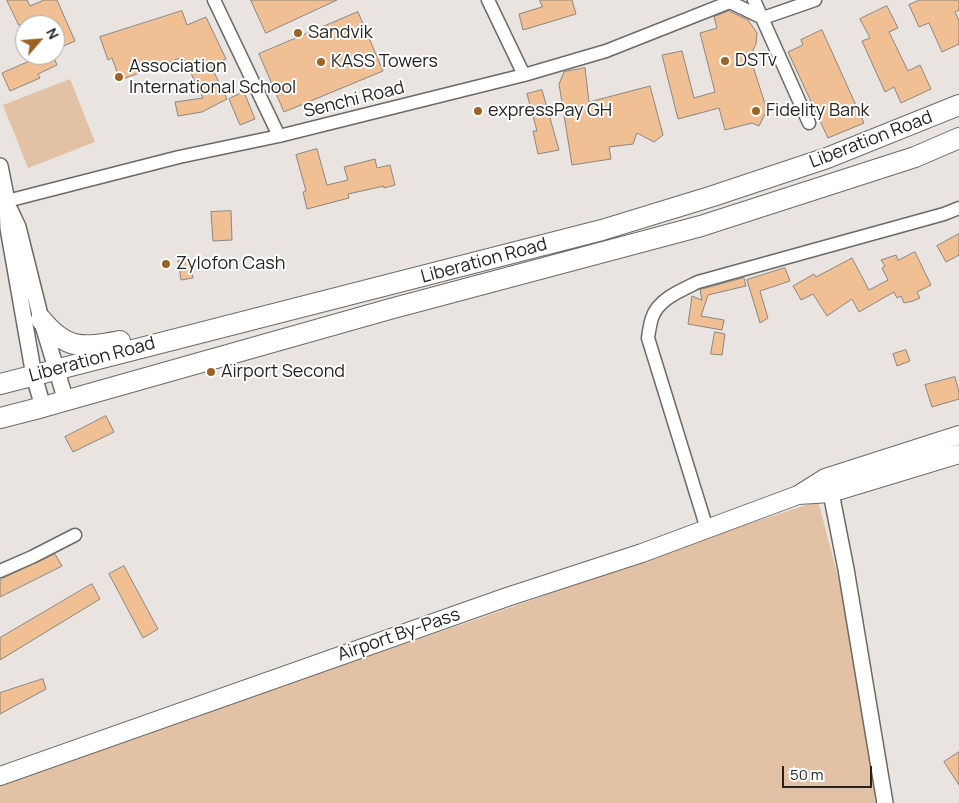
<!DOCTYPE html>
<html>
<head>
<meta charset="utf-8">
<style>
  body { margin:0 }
  #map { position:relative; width:959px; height:803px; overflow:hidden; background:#e9e4e0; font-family:Manrope,sans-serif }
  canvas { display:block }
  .north { position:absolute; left:15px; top:15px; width:50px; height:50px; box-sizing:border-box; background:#fff; border:1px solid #a8a7a7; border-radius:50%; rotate:63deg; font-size:14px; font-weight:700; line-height:20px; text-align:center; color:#262422 }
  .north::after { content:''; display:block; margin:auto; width:18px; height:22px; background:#9d6323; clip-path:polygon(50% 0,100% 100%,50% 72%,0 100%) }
  .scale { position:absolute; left:782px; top:766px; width:90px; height:22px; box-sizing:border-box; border:2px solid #262422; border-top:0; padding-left:6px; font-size:15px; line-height:18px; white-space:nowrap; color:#262422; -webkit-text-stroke:4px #fff; paint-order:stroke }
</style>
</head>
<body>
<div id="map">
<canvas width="959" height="803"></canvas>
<div class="north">N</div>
<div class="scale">50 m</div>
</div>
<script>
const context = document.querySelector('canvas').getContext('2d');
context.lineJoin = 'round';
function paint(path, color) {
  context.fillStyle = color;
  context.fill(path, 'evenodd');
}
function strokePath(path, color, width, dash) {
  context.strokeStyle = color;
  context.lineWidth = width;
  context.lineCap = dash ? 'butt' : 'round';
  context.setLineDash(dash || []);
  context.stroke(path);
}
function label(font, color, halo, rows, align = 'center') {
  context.font = font + ' Manrope,sans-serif';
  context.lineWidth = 4;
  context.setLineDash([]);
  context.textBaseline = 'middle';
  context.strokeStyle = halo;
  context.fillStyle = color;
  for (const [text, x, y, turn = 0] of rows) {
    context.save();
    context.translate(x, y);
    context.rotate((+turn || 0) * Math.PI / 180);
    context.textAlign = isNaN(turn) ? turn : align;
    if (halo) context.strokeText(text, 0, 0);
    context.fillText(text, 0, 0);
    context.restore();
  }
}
paint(new Path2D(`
  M 70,79 L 95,142 L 28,168 L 3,105 Z
  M 818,501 L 869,693 L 887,803 L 0,803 L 0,786 L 124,739 L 478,619 L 718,534 Z`), '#e2c1a4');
const building = new Path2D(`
  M 7,0 L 27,0 L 30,6 L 44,0 L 57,0 L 75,41 L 59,48 L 55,38 L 55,25 L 19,25 Z
  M 251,0 L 337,0 L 266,33 Z
  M 540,0 L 572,0 L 576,14 L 523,30 L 519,14 L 542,7 Z
  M 920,0 L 959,0 L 959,10 L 955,12 L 959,21 L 959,44 L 942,52 L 929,23 L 919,27 L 909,5 Z
  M 887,6 L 898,28 L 889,32 L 908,71 L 920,65 L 931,89 L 901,103 L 894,87 L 885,92 L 862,41 L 870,38 L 860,19 Z
  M 182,11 L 187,25 L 206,17 L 226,59 L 211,66 L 227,99 L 202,112 L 178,116 L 175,102 L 203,98 L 183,57 L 120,80 L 112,58 L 108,60 L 100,37 Z
  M 729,11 L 748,20 L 757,33 L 756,44 L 750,57 L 767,110 L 759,126 L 752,123 L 725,130 L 719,108 L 678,119 L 662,55 L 682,51 L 694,98 L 715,92 L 700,33 L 717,28 L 714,17 Z
  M 358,12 L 383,71 L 284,112 L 259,54 Z
  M 822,30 L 864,123 L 828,138 L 788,52 L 803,45 L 801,40 Z
  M 33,55 L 53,55 L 57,65 L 38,74 L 40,78 L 10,91 L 2,73 L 34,59 Z
  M 585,68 L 589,102 L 650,86 L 663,135 L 654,142 L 637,133 L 633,144 L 609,147 L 611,159 L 572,165 L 559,84 L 564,72 Z
  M 542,90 L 559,150 L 538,154 L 533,131 L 537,131 L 527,94 Z
  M 244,92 L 255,119 L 240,125 L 229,99 Z
  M 317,149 L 327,185 L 348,180 L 344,167 L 375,159 L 377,168 L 390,165 L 395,185 L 384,188 L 384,186 L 348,194 L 349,198 L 307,209 L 303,192 L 306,191 L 296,155 Z
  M 231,211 L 232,240 L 213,241 L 211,212 Z
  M 959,234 L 959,255 L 946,262 L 937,246 Z
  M 915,252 L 931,285 L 917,292 L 920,298 L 913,301 L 904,303 L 901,296 L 897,298 L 894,292 L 859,312 L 852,299 L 827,316 L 813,294 L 801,300 L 793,286 L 814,274 L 816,277 L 852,258 L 869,290 L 888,280 L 882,268 L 885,266 L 881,260 L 896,255 L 898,260 Z
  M 190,259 L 193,278 L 181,280 L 178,261 Z
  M 785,268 L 790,281 L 760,291 L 768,318 L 760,323 L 747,280 Z
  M 744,278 L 746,286 L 708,295 L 701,316 L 724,320 L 722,330 L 688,324 L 692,296 L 702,300 L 700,290 Z
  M 715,332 L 725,334 L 722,355 L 711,354 Z
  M 906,350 L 910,361 L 897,366 L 893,354 Z
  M 955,377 L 959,392 L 959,399 L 932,407 L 925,385 Z
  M 106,416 L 114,432 L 73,452 L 65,437 Z
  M 55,554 L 62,566 L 0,597 L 0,580 Z
  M 124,566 L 158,629 L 143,638 L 109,574 Z
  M 92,584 L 100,599 L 0,660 L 0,638 Z
  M 43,679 L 46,689 L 0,714 L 0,693 Z
  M 959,752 L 959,785 L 944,762 Z`);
paint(building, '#f0bf93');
strokePath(building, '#8a8682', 1);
const minor = new Path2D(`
  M 214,0 L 279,136
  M 488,0 L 524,75
  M 754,0 L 809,123
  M 7,201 L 179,157 L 279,136 L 524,75 L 606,51 L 730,2 L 763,18 L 815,0
  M 707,529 L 648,338 C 649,331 650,324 652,318 C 658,299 682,290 698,282 L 944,214 L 959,208
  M 0,571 L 32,557 L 75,535`);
const tertiary = new Path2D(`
  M 0,166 L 7,201 L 8,228 L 34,376 L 43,407
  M 10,210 L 18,227 L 41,319 L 66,401
  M 827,482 L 831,493 L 846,569 L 885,803`);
const secondary = new Path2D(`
  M 798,495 L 831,493 L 959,454
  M 0,776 L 507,597 L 642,553 L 798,495 L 825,478 L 959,435`);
const trunk = new Path2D(`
  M 41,319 C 66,350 82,348 120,341
  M 0,384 L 602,230 L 713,196 L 827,158 L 959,105
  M 0,418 L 43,407 L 390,309 L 701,226 L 915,157 L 959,138`);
strokePath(minor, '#6d6965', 15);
strokePath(tertiary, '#6d6965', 18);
strokePath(secondary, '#6d6965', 20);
strokePath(trunk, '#6d6965', 22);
strokePath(minor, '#fff', 12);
strokePath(tertiary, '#fff', 15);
strokePath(secondary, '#fff', 18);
strokePath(trunk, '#fff', 20);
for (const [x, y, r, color] of [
  [298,33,5,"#9d6323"],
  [725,61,5,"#9d6323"],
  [321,62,5,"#9d6323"],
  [119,77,5,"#9d6323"],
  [478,111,5,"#9d6323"],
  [756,111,5,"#9d6323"],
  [166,264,5,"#9d6323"],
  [211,372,5,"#9d6323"]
]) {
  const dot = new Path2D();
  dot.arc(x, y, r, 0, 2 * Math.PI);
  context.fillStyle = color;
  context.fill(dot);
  strokePath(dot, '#fff', 2);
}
label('18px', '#262422', '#fff', [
  ["Sandvik",308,33],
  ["DSTv",735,61],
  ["KASS Towers",331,62],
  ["Association",129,67],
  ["International School",129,88],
  ["expressPay GH",488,111],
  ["Fidelity Bank",766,111],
  ["Zylofon Cash",176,264],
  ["Airport Second",221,372]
], 'left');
label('18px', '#262422', '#fff', [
  ["Senchi Road",354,100,-14],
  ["Liberation Road",871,140,-21],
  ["Liberation Road",484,261,-15],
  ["Liberation Road",92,360,-15],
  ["Airport By-Pass",399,635,-19]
]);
</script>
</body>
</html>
